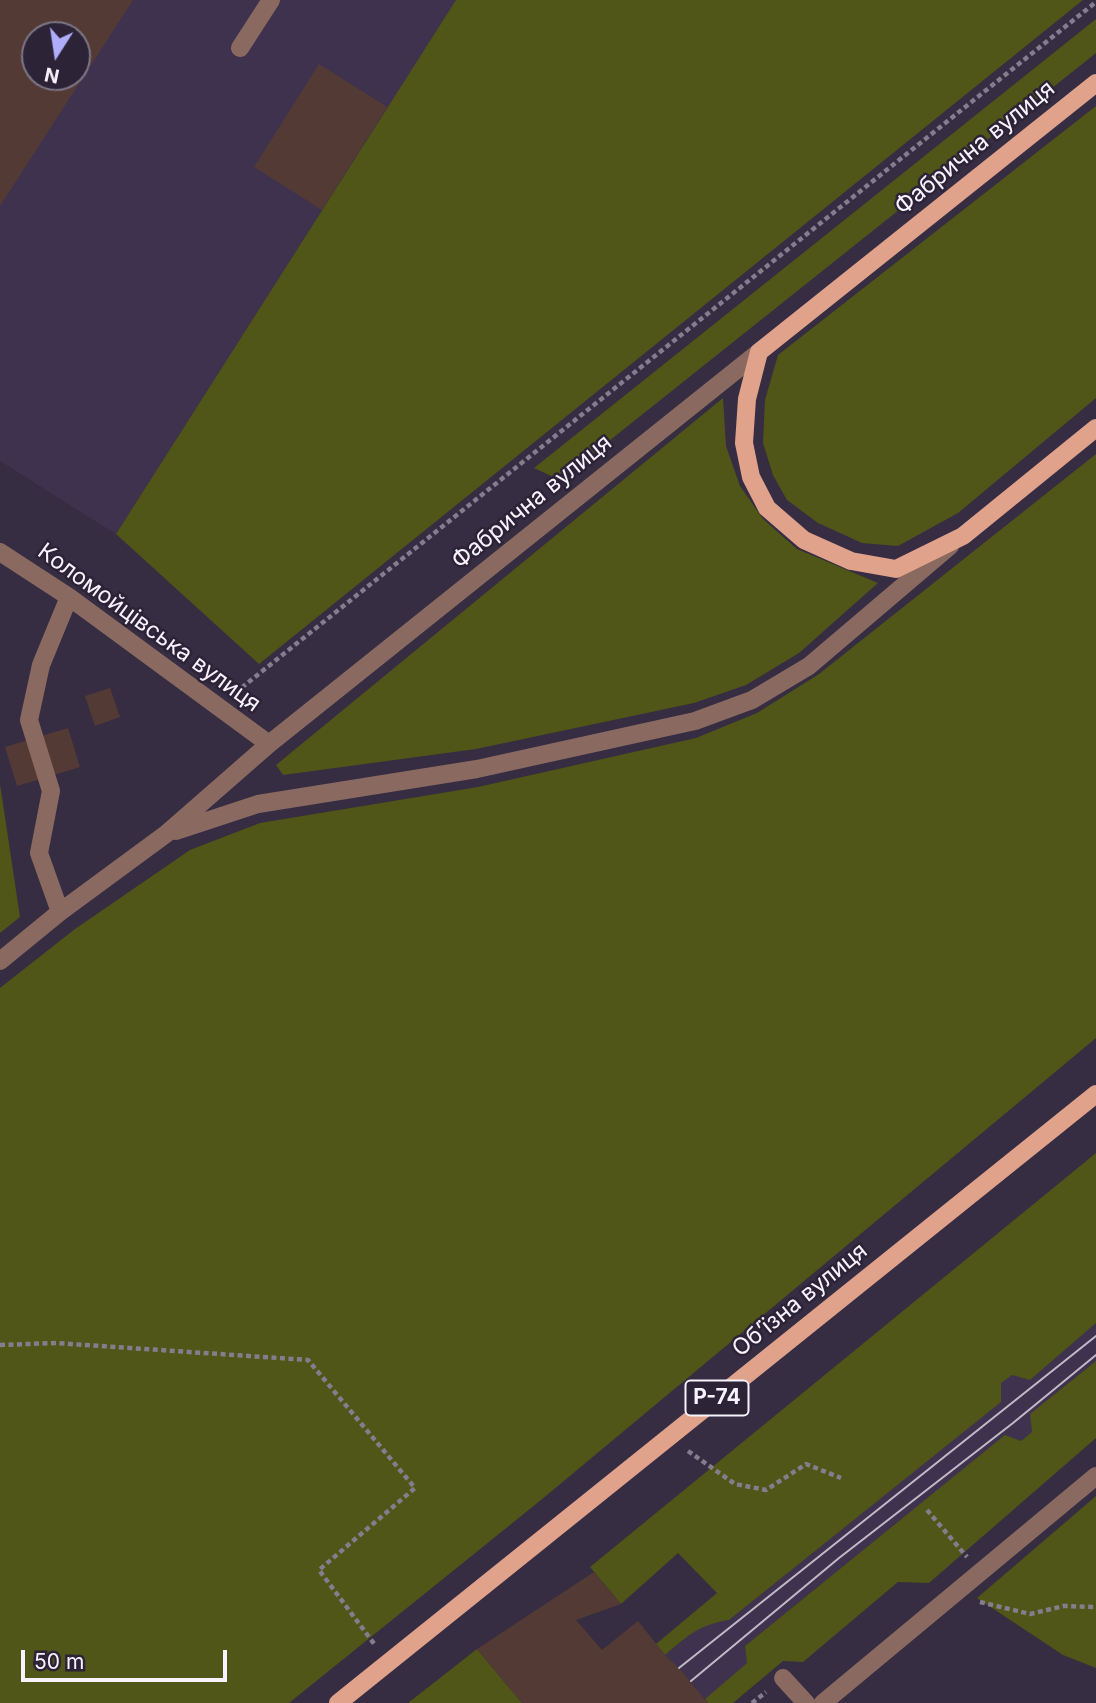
<!DOCTYPE html>
<html>
<head>
<meta charset="utf-8">
<style>
  body { margin:0 }
  #map { position:relative; width:1096px; height:1703px; overflow:hidden; background:#362d42; font-family:Inter,sans-serif }
  canvas { display:block }
  .north { position:absolute; left:21px; top:21px; width:70px; height:70px; box-sizing:border-box; background:#2c2337; border:2px solid #7d7687; border-radius:50%; rotate:192deg; font-size:19px; font-weight:700; line-height:28px; text-align:center; color:#f7f3fe }
  .north::after { content:''; display:block; margin:auto; width:24px; height:32px; background:#b0aefa; clip-path:polygon(50% 0,100% 100%,50% 72%,0 100%) }
  .scale { position:absolute; left:21px; top:1650px; width:206px; height:32px; box-sizing:border-box; border:4px solid #f7f3fe; border-top:0; padding-left:9px; font-size:21px; line-height:24px; white-space:nowrap; color:#f7f3fe; -webkit-text-stroke:5px #2c2337; paint-order:stroke }
</style>
</head>
<body>
<div id="map">
<canvas width="1096" height="1703"></canvas>
<div class="north">N</div>
<div class="scale">50 m</div>
</div>
<script>
const context = document.querySelector('canvas').getContext('2d');
context.lineJoin = 'round';
function paint(path, color) {
  context.fillStyle = color;
  context.fill(path, 'evenodd');
}
function strokePath(path, color, width, dash) {
  context.strokeStyle = color;
  context.lineWidth = width;
  context.lineCap = dash ? 'butt' : 'round';
  context.setLineDash(dash || []);
  context.stroke(path);
}
function label(font, color, halo, rows, align = 'center') {
  context.font = font + ' Inter,sans-serif';
  context.lineWidth = 5;
  context.setLineDash([]);
  context.textBaseline = 'middle';
  context.strokeStyle = halo;
  context.fillStyle = color;
  for (const [text, x, y, turn = 0] of rows) {
    context.save();
    context.translate(x, y);
    context.rotate((+turn || 0) * Math.PI / 180);
    context.textAlign = isNaN(turn) ? turn : align;
    if (halo) context.strokeText(text, 0, 0);
    context.fillText(text, 0, 0);
    context.restore();
  }
}
paint(new Path2D(`
  M 0,0 L 456,0 L 116,534 L 0,461 ZM 35,35 L 77,35 L 77,77 L 35,77 Z
  M 1096,1323 L 1096,1361 L 1031,1414 L 1032,1432 L 1021,1441 L 1005,1436 L 745,1646 L 747,1663 L 705,1699 L 679,1668 L 665,1655 L 689,1635 L 711,1622 L 729,1620 L 1000,1402 L 1001,1383 L 1012,1374 L 1030,1380 Z`), '#3f324e');
paint(new Path2D(`
  M 456,0 L 1083,0 L 259,664 L 116,534 Z
  M 1096,19 L 1096,53 L 560,480 L 534,468 Z
  M 1096,106 L 1096,398 L 958,513 L 898,546 L 862,543 L 818,523 L 787,500 L 773,475 L 763,443 L 765,400 L 778,355 Z
  M 723,398 L 726,446 L 740,486 L 763,519 L 797,549 L 878,583 L 799,653 L 746,685 L 694,703 L 476,749 L 283,775 L 276,765 Z
  M 1096,454 L 1096,1038 L 541,1500 L 289,1703 L 0,1703 L 0,988 L 75,929 L 190,850 L 260,823 L 478,787 L 696,738 L 757,713 L 819,674 Z
  M 0,784 L 20,917 L 0,933 Z
  M 1096,1153 L 1096,1323 L 1030,1380 L 1012,1375 L 1001,1383 L 1001,1402 L 729,1620 C 700,1624 686,1637 665,1655 L 656,1644 L 717,1593 L 678,1553 L 621,1604 L 590,1567 Z
  M 1096,1361 L 1096,1438 L 929,1583 L 898,1582 L 803,1662 L 783,1661 L 733,1703 L 708,1703 L 705,1699 L 747,1663 L 745,1646 L 1005,1435 L 1021,1441 L 1032,1432 L 1030,1414 Z
  M 1096,1496 L 1096,1668 L 1063,1655 L 977,1598 Z
  M 477,1649 L 522,1703 L 408,1703 Z`), '#4f5617');
paint(new Path2D(`
  M 0,0 L 133,0 L 0,206 ZM 35,35 L 77,35 L 77,77 L 35,77 Z
  M 319,64 L 387,107 L 322,210 L 254,167 Z
  M 110,688 L 120,717 L 95,726 L 85,696 Z
  M 68,728 L 80,767 L 17,786 L 5,747 Z
  M 594,1572 L 621,1604 L 576,1620 L 602,1650 L 638,1621 L 665,1655 L 679,1668 L 708,1703 L 522,1703 L 477,1649 Z`), '#543a34');
strokePath(new Path2D(`
  M 235,693 L 1096,2
  M 0,1345 L 56,1343 L 308,1360 L 415,1488 L 319,1570 L 375,1645
  M 688,1451 L 735,1484 L 766,1490 L 806,1464 L 841,1478
  M 927,1510 L 967,1557
  M 980,1602 L 1030,1614 L 1064,1606 L 1096,1607
  M 752,1703 L 766,1692`), '#847d8e', 4.5, [5, 3.5]);
strokePath(new Path2D(`
  M 240,48 L 271,0
  M 0,552 L 69,597 L 269,744
  M 176,831 L 258,804 L 477,769 L 695,721 L 752,700 L 809,666 L 950,546
  M 60,912 L 39,853 L 51,791 L 29,720 L 41,665 L 69,597
  M 0,961 L 60,912 L 166,834 L 269,744 L 759,352
  M 783,1678 L 806,1703
  M 823,1703 L 1096,1476`), '#8a6a60', 18);
strokePath(new Path2D(`
  M 1096,83 L 759,352 L 747,399 L 744,443 L 751,477 L 767,508 L 804,540 L 851,561 L 896,569 L 963,536 L 1096,428
  M 338,1703 L 1096,1094`), '#e1a28c', 18);
strokePath(new Path2D(`
  M 679,1668 L 1096,1336
  M 691,1681 L 839,1558 L 1013,1423 L 1096,1355`), '#c0bbc8', 2);
for (const [x, y, w] of [
  [717,1398,63]
]) {
  const box = new Path2D();
  box.roundRect(x - w / 2, y - 17.5, w, 35, 5);
  context.fillStyle = '#2c2337';
  context.fill(box);
  strokePath(box, '#f7f3fe', 2);
}
label('bold 21px', '#f7f3fe', null, [
  ["Р-74",717,1398]
]);
label('23px', '#f7f3fe', '#2c2337', [
  ["Фабрична вулиця",975,148,-39],
  ["Фабрична вулиця",532,502,-39],
  ["Коломойцівська вулиця",149,628,36],
  ["Обʼїзна вулиця",800,1300,-39]
]);
</script>
</body>
</html>
